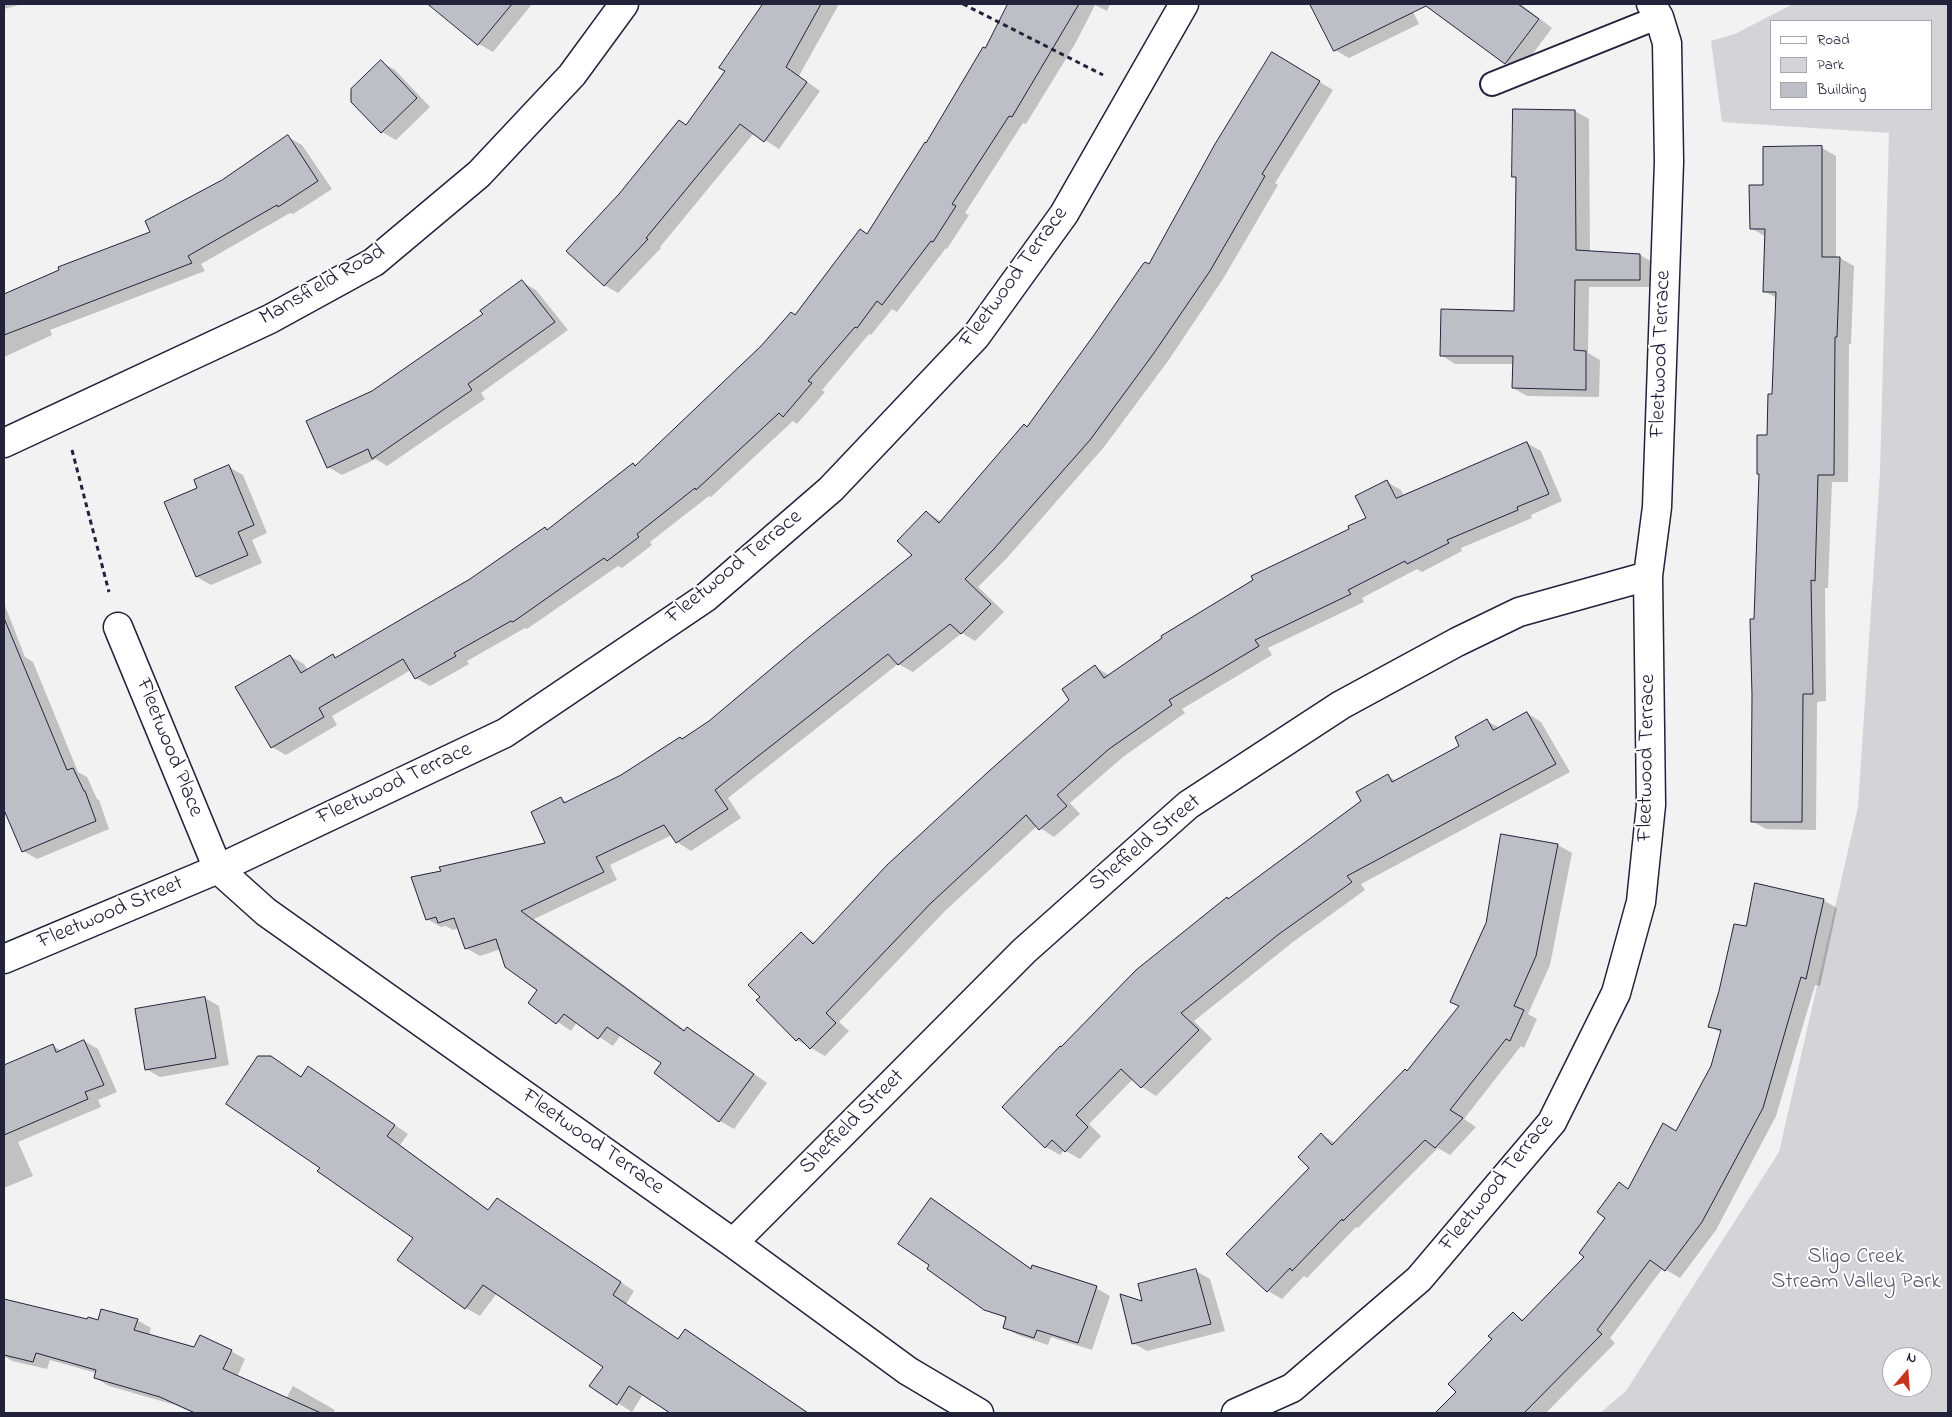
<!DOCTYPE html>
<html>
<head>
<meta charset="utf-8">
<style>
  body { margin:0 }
  #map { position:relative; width:1952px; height:1417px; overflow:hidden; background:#f2f2f3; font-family:"Indie Flower",sans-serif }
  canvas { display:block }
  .frame { position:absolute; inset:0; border:5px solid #22223b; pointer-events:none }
  .legend { position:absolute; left:1770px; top:20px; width:162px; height:90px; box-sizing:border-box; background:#fff; border:1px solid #a7a7b1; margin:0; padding:6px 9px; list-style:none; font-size:15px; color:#22223b }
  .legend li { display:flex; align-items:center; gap:10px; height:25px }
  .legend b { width:25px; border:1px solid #a7a7b1 }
  .north { position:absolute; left:1882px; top:1347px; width:50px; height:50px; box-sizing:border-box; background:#fff; border:1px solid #a7a7b1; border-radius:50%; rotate:18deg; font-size:14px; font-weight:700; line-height:20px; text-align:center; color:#22223b }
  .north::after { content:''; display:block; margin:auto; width:18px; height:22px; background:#c8321e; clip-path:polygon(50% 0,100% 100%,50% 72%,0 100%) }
</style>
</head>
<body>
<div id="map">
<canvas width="1952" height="1417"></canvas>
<div class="frame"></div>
<ul class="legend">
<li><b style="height:6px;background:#fff"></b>Road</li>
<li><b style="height:14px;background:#d3d3d8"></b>Park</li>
<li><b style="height:14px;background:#bebec6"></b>Building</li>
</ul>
<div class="north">N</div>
</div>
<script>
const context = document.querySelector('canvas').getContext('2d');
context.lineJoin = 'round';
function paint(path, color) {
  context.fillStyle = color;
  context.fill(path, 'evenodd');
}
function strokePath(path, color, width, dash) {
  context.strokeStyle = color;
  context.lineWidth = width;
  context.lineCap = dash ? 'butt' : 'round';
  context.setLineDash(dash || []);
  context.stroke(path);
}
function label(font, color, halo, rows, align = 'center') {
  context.font = font + ' "Indie Flower",sans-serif';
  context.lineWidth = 4;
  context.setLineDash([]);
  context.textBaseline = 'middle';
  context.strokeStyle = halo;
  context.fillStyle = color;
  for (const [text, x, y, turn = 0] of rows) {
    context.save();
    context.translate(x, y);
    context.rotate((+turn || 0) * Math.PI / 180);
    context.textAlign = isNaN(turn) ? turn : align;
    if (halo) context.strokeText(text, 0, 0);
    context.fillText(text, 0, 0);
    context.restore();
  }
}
paint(new Path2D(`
  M 1793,4 L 1948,4 L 1948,1413 L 1600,1413 L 1626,1391 L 1779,1152 L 1858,807 L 1880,473 L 1889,133 L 1722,122 L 1711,41 L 1735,34 ZM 1771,21 L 1931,21 L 1931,109 L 1771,109 ZM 1892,1357 L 1922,1357 L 1922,1387 L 1892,1387 Z`), '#d3d3d8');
paint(new Path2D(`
  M 4,4 L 22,4 L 4,9 Z
  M 441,4 L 532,4 L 493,52 L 479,44 L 437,9 Z
  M 765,4 L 839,4 L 799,76 L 820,91 L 779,149 L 754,133 L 660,247 L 661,248 L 618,293 L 604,285 L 687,126 L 726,71 Z
  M 1010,4 L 1110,4 L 1107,11 L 1095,5 L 1075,44 L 1026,124 L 1023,123 L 965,213 L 969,215 L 947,249 L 946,248 L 897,312 L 892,309 L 871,335 L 869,334 L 822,390 L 825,392 L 797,424 L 793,421 L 711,497 L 709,496 L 650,542 L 652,545 L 622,568 L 618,566 L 527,629 L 525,628 L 467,661 L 469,664 L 430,686 L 416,678 L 411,670 L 332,716 L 337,725 L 286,755 L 272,747 L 290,656 L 304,664 L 308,670 L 333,656 L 337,658 L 470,580 L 545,528 L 548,530 L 633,464 L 637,466 L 796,316 L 868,235 L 986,50 Z
  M 1311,4 L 1409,4 L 1419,24 L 1349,58 L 1335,50 Z
  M 1444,4 L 1523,4 L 1522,5 L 1552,28 L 1520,71 L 1506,63 L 1438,13 Z
  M 381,62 L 395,70 L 430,107 L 396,140 L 382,132 L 352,101 Z
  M 1286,62 L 1333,90 L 1275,183 L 1278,185 L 1223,279 L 1168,361 L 1104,447 L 1007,558 L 978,587 L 1004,612 L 975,641 L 962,633 L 913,672 L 898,664 L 728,798 L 741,818 L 691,851 L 677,842 L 672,835 L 610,865 L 617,880 L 534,919 L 686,1031 L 688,1028 L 701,1036 L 767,1083 L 734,1129 L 720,1121 L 656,1073 L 663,1063 L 621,1035 L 613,1046 L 577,1022 L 571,1031 L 530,1003 L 539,990 L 501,949 L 480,956 L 466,948 L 459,928 L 453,930 L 446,926 L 441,927 L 427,919 L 443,872 L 547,843 L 561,799 L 568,803 L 622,776 L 680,738 L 683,739 L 710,722 L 914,555 L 927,512 L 942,522 L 1028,428 L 1150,266 Z
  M 1575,111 L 1589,119 L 1590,252 L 1640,255 L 1654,263 L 1653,287 L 1589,287 L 1588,353 L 1600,360 L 1599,397 L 1527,396 L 1513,388 L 1514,364 L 1455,364 L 1441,355 L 1515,312 L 1517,178 L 1514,176 Z
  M 288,137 L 302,145 L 332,189 L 293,214 L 290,213 L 201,264 L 205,271 L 50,330 L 52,335 L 4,357 L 4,296 L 152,233 L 223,181 Z
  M 1822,148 L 1836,156 L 1836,258 L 1840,258 L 1854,266 L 1851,344 L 1849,344 L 1848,482 L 1832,482 L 1828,588 L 1825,588 L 1826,701 L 1817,702 L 1816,830 L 1766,829 L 1752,821 L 1755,620 L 1768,436 L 1773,395 L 1777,298 L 1764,291 L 1766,237 L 1751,228 L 1764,186 Z
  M 522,282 L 536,290 L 568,330 L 481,393 L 485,399 L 387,466 L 376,459 L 342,475 L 328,467 L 373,392 L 485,314 Z
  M 1527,443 L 1541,451 L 1562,501 L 1531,515 L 1532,518 L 1461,548 L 1462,551 L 1422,572 L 1417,569 L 1362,598 L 1364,602 L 1268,648 L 1272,655 L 1182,709 L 1185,713 L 1123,757 L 1070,803 L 1080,814 L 1054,837 L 1037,826 L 945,911 L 839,1022 L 849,1031 L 825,1056 L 797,1040 L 762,997 L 801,934 L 815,942 L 1071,700 L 1095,667 L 1109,675 L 1351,529 L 1367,518 L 1387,482 L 1401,490 L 1404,496 Z
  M 229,467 L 243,475 L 267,533 L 252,540 L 262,563 L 211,585 L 197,577 L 199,488 Z
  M 4,603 L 25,657 L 33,662 L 78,772 L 87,777 L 97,799 L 99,800 L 109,829 L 37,859 L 23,851 L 4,806 Z
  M 1527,713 L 1541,722 L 1570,772 L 1361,884 L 1365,890 L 1293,942 L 1194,1021 L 1212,1039 L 1156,1096 L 1142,1087 L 1133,1079 L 1089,1124 L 1101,1136 L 1080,1159 L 1064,1150 L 1060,1155 L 1046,1147 L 1061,1048 L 1229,900 L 1363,802 L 1388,776 L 1397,781 L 1461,747 L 1487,721 L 1500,728 Z
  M 1502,836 L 1558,845 L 1572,853 L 1550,965 L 1528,1014 L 1537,1019 L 1524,1048 L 1521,1046 L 1464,1119 L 1476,1127 L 1450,1155 L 1438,1148 L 1358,1228 L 1356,1227 L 1307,1278 L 1304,1276 L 1282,1299 L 1268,1291 L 1321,1135 L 1336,1143 L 1407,1072 L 1460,1006 L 1487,923 Z
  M 1823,900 L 1837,908 L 1820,986 L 1815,985 L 1776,1116 L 1716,1230 L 1680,1278 L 1663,1268 L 1610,1338 L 1615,1343 L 1546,1413 L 1437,1413 L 1457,1392 L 1513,1313 L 1524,1320 L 1586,1257 L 1607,1218 L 1619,1183 L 1629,1189 L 1677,1132 L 1712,1066 L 1722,1033 L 1709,1026 L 1747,928 Z
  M 205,998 L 219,1006 L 229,1065 L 160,1077 L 146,1069 Z
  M 84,1041 L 98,1049 L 117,1092 L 98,1100 L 101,1107 L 18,1142 L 33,1176 L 4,1188 L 4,1067 L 53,1046 L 62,1051 Z
  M 271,1058 L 302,1077 L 309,1068 L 323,1076 L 408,1134 L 400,1145 L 489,1210 L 497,1199 L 511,1208 L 634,1291 L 626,1304 L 679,1340 L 685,1330 L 699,1338 L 808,1413 L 673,1413 L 643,1394 L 632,1412 L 591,1386 L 604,1367 L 497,1293 L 480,1316 L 466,1308 L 399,1260 L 415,1238 L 321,1167 Z
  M 931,1199 L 1032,1269 L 1096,1288 L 1110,1296 L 1092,1350 L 1051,1337 L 1048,1345 L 1018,1335 L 1004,1327 L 1007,1319 L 985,1309 L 931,1265 Z
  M 1196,1271 L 1210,1279 L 1225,1331 L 1147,1351 L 1133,1343 L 1144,1303 Z
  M 4,1301 L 88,1321 L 137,1320 L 151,1328 L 149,1336 L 195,1349 L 231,1351 L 245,1359 L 237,1377 L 286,1399 L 293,1386 L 335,1410 L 333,1413 L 194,1413 L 175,1405 L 109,1386 L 95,1378 L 96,1373 L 50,1360 L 47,1369 L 12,1361 L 4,1356 Z`), '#0003');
const building = new Path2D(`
  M 428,4 L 512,4 L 478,45 Z
  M 763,4 L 821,4 L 786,67 L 807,82 L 764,142 L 740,124 L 646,238 L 648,239 L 604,286 L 566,251 L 619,194 L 679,120 L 686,125 L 725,71 L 719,68 Z
  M 1008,4 L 1079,4 L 1012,117 L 1009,116 L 952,204 L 956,206 L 933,242 L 931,241 L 882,305 L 877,301 L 857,328 L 855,327 L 808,381 L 812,383 L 783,417 L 779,413 L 696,490 L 695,488 L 637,534 L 639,537 L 607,561 L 604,558 L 513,622 L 511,621 L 454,653 L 456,656 L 415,679 L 403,659 L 319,708 L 324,717 L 271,748 L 235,687 L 290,655 L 301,673 L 333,654 L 335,658 L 470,579 L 545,527 L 547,530 L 633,463 L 635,466 L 761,346 L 791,312 L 795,315 L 860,229 L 867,234 L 925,142 L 926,143 L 983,47 L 985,48 Z
  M 1310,4 L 1518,4 L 1539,19 L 1505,64 L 1426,6 L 1334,51 Z
  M 1272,52 L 1320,81 L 1262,174 L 1265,176 L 1210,271 L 1154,353 L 1090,440 L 993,550 L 965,579 L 991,604 L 961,634 L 950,624 L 898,665 L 888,654 L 715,790 L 728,809 L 676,843 L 664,825 L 596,857 L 604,872 L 521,911 L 684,1031 L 687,1027 L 754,1074 L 719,1122 L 654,1073 L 661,1063 L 607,1027 L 598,1039 L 564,1014 L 556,1024 L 528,1003 L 537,990 L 505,967 L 496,939 L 465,949 L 454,918 L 438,923 L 436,917 L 426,920 L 411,877 L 441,871 L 439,867 L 545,843 L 531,812 L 561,797 L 564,803 L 621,775 L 680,737 L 682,739 L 709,721 L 809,637 L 912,555 L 897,541 L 926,511 L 939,523 L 1024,424 L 1027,427 L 1094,335 L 1143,264 L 1145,262 L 1149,264 L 1215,144 Z
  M 381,60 L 417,98 L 381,133 L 351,102 L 351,89 Z
  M 1513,109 L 1575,110 L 1576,250 L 1640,254 L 1640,280 L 1575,280 L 1574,350 L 1586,351 L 1586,390 L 1512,388 L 1513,356 L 1440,356 L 1441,309 L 1514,311 L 1516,177 L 1512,177 Z
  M 288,135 L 318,181 L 278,207 L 277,205 L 188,256 L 192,263 L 4,335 L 4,294 L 59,270 L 58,267 L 150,232 L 145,221 L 222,180 Z
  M 1822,146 L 1822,257 L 1840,257 L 1837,337 L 1835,337 L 1834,475 L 1818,475 L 1815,581 L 1811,580 L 1813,694 L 1803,694 L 1802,822 L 1751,822 L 1752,695 L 1750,619 L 1754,619 L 1759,474 L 1757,474 L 1757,435 L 1767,435 L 1768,394 L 1772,394 L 1776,292 L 1763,292 L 1765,229 L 1750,229 L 1749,185 L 1763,185 L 1763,147 Z
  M 522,280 L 555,322 L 468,384 L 472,390 L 372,459 L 368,449 L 327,468 L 306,421 L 372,391 L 483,314 L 480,311 Z
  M 1527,442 L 1549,494 L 1517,507 L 1518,510 L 1447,540 L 1449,543 L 1407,564 L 1405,561 L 1348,590 L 1351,594 L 1255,640 L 1259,646 L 1169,700 L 1172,705 L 1109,749 L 1057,795 L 1067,806 L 1039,830 L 1026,815 L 931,903 L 826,1013 L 836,1023 L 810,1049 L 799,1038 L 796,1041 L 756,1000 L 760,997 L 748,985 L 801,932 L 813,944 L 887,865 L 988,772 L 1069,700 L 1062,689 L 1095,665 L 1104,678 L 1162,638 L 1161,636 L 1253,580 L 1251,576 L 1349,529 L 1348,526 L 1366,518 L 1355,496 L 1387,480 L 1396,498 Z
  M 229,465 L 254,525 L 238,532 L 248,555 L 196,577 L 164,502 L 197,488 L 194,480 Z
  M 4,618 L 67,770 L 73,768 L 84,791 L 85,791 L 96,821 L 22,852 L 4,810 Z
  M 1527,712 L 1556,764 L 1347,876 L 1352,882 L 1279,934 L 1181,1013 L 1199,1030 L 1141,1088 L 1121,1069 L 1076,1115 L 1088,1127 L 1065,1152 L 1052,1140 L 1045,1148 L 1002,1107 L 1060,1046 L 1061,1047 L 1136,970 L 1227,897 L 1228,899 L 1361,801 L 1356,792 L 1388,774 L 1392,782 L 1459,746 L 1455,737 L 1487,719 L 1493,730 Z
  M 1501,834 L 1558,844 L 1536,956 L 1514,1006 L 1524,1010 L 1510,1041 L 1506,1039 L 1450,1110 L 1463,1118 L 1435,1148 L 1425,1140 L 1343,1221 L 1342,1219 L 1292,1271 L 1290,1268 L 1267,1292 L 1226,1254 L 1309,1168 L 1298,1157 L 1321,1133 L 1332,1145 L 1405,1069 L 1407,1071 L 1459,1006 L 1450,1002 L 1486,923 Z
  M 1755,883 L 1824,899 L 1806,979 L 1801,977 L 1763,1108 L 1702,1222 L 1665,1271 L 1650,1260 L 1597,1330 L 1602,1334 L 1524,1413 L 1435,1413 L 1456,1392 L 1448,1384 L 1492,1339 L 1488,1336 L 1513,1312 L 1522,1321 L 1584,1257 L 1579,1253 L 1605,1218 L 1597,1212 L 1619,1182 L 1628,1189 L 1663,1123 L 1676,1131 L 1711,1066 L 1721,1030 L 1708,1027 L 1719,991 L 1734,924 L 1746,926 Z
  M 205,997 L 216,1058 L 145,1070 L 135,1009 Z
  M 84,1040 L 104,1085 L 85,1092 L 88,1099 L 4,1135 L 4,1065 L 53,1044 L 56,1052 Z
  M 258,1056 L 271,1056 L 301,1077 L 308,1066 L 395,1125 L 387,1136 L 488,1210 L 497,1198 L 621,1282 L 613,1295 L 678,1339 L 685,1329 L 808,1413 L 670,1413 L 629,1386 L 617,1405 L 589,1386 L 603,1367 L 483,1285 L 465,1309 L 397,1260 L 413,1238 L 317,1171 L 320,1168 L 226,1104 Z
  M 931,1198 L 1031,1269 L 1032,1265 L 1097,1286 L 1078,1343 L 1037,1330 L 1034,1338 L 1003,1328 L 1006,1317 L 984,1310 L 927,1269 L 929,1265 L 898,1244 Z
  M 1196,1269 L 1211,1324 L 1132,1344 L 1120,1294 L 1142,1301 L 1138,1284 Z
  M 4,1299 L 87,1319 L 88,1317 L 98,1320 L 101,1309 L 138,1319 L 134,1330 L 194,1347 L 200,1335 L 232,1350 L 223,1369 L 321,1413 L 195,1413 L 160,1397 L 94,1378 L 96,1370 L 36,1353 L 33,1362 L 4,1355 Z`);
paint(building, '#bebec6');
strokePath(building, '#22223b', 1);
const lane = new Path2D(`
  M 1492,84 L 1659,17`);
const street = new Path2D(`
  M 4,443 L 270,319 L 374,262 L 479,174 L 572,75 L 624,4
  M 118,627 L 218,869 L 266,912 L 733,1243 L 908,1371 L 979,1413
  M 4,959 L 218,869 L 505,733 L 705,598 L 831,489 L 976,336 L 1064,214 L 1184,4
  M 733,1243 L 1024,951 L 1188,805 L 1341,705 L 1457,642 L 1519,612 L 1648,576
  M 1236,1413 L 1292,1388 L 1419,1279 L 1552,1122 L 1616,993 L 1641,902 L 1651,805 L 1648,576 L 1657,507 L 1669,162 L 1667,43 L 1659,17 L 1651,4`);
strokePath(lane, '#22223b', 26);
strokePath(street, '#22223b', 31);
strokePath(new Path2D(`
  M 963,4 L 1103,75
  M 72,450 L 109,592`), '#22223b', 3, [5, 4]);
strokePath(lane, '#fff', 22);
strokePath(street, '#fff', 28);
label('22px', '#22223b', '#fff', [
  ["Fleetwood Terrace",1015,278,-54],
  ["Mansfield Road",323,286,-30],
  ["Fleetwood Terrace",1662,354,-88],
  ["Fleetwood Terrace",735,568,-39],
  ["Fleetwood Place",168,748,68],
  ["Fleetwood Terrace",1648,758,-89],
  ["Fleetwood Terrace",395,785,-25],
  ["Sheffield Street",1146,844,-40],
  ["Fleetwood Street",111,914,-23],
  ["Sheffield Street",853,1123,-45],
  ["Fleetwood Terrace",592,1143,35],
  ["Fleetwood Terrace",1498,1184,-51]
]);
label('22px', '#57576a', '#fff', [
  ["Sligo Creek",1856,1258],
  ["Stream Valley Park",1856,1283]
]);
</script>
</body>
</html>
